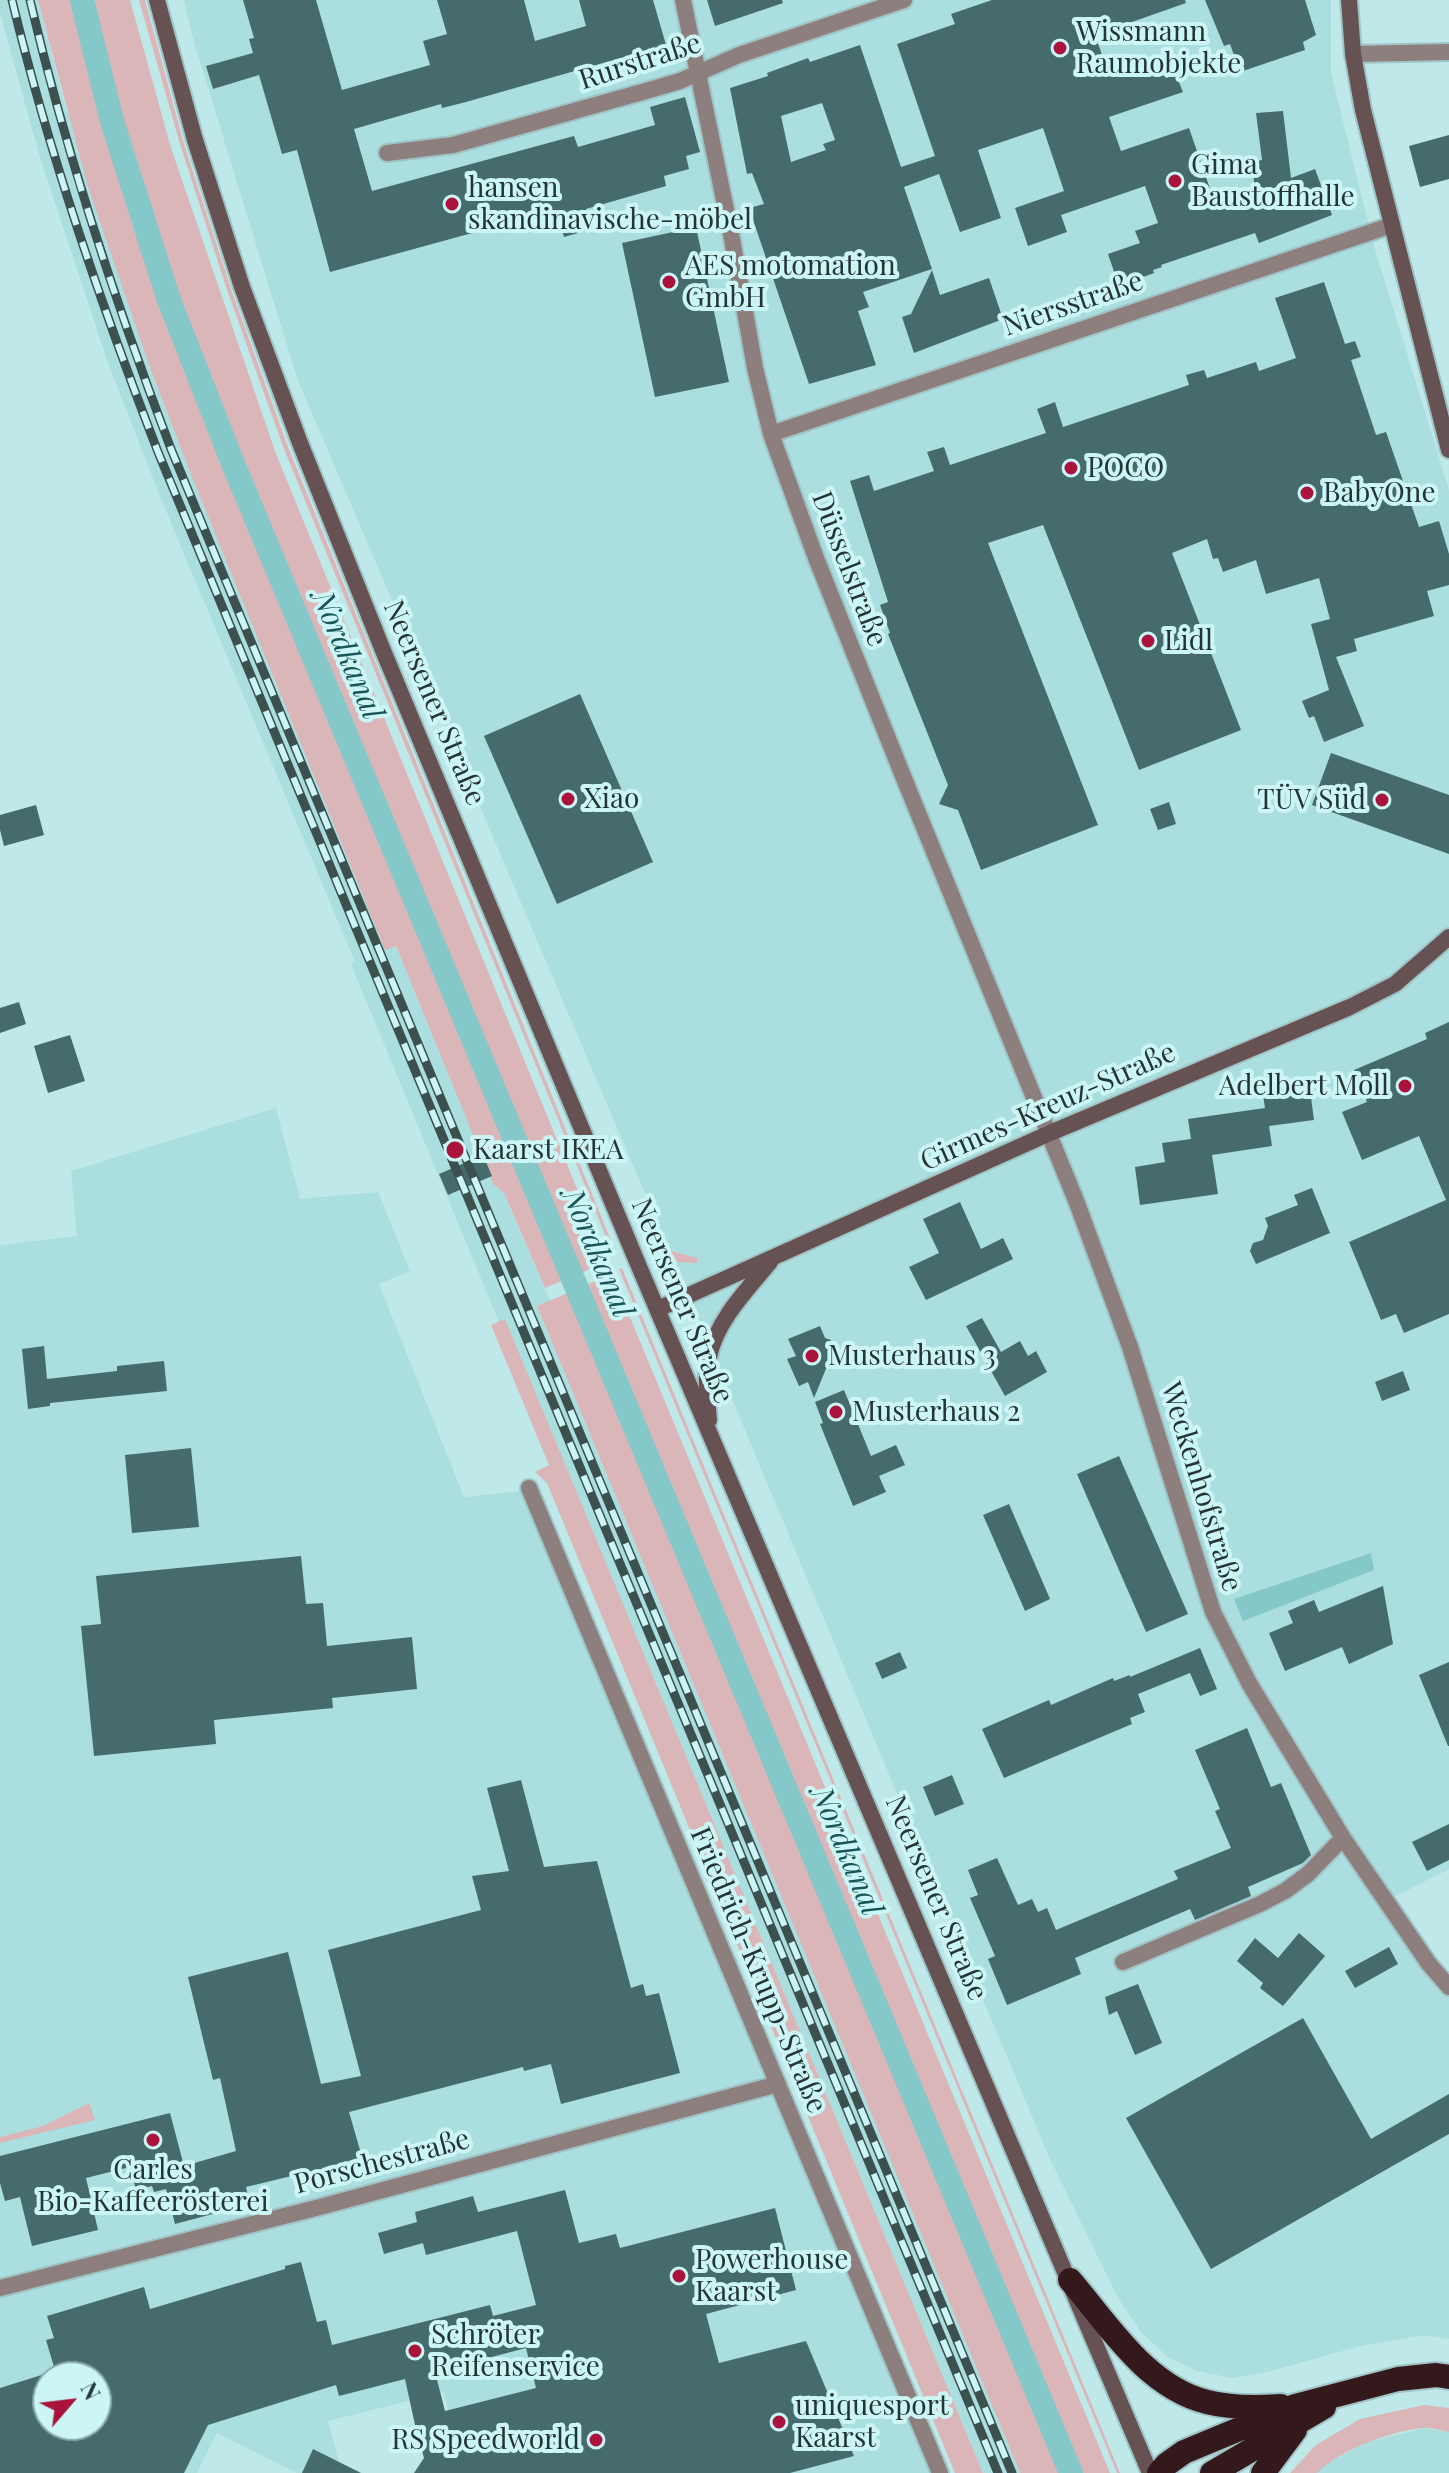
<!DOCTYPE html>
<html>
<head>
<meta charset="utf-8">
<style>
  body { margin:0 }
  #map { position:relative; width:1449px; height:2473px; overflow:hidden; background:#bfe8e9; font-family:"Playfair Display",serif }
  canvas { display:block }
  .north { position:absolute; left:32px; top:2361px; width:80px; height:80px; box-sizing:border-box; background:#ccf5f6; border:2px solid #89a8a9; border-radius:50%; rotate:62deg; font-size:22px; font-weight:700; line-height:32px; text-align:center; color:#253535 }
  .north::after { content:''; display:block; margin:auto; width:28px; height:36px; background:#a9133c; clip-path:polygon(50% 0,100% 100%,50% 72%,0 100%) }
</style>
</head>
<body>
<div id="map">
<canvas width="1449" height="2473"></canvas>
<div class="north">N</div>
</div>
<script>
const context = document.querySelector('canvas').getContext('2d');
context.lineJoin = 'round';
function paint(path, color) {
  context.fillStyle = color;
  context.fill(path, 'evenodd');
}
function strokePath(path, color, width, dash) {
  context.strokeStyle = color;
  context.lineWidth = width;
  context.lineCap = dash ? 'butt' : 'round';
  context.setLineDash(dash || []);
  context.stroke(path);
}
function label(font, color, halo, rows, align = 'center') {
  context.font = font + ' "Playfair Display",serif';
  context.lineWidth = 8;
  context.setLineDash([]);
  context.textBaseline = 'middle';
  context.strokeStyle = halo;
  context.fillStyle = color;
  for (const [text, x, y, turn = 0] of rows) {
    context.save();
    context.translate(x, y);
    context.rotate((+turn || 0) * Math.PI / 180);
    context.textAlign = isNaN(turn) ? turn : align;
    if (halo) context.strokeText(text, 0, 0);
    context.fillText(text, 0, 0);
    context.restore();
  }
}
paint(new Path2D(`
  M 0,0 L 38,0 L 63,99 L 149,365 L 193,480 L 385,949 L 396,946 L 493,1184 L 504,1193 L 550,1301 L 537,1306 L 1020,2473 L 983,2473 L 505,1320 L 499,1322 L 351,964 L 355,962 L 159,494 L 107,360 L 41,161 L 0,13 Z
  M 184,0 L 1331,0 L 1331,73 L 1374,246 L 1449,490 L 1449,1869 L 1386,1901 L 1449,1987 L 1449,2339 L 1424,2335 L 1364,2345 L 1271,2371 L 1232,2378 L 1197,2371 L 1168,2357 L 1141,2332 L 1118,2298 L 1049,2157 L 686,1289 L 297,378 L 194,42 Z
  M 276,1108 L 300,1199 L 378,1192 L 410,1271 L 379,1284 L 464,1497 L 522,1491 L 932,2473 L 464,2473 L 444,2392 L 328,2421 L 342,2473 L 297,2473 L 217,2433 L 197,2473 L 0,2473 L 0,1245 L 77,1236 L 71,1171 ZM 48,2377 L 96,2377 L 96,2425 L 48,2425 Z
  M 1425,2428 L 1449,2432 L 1449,2473 L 1317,2473 L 1325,2465 L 1364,2443 Z`), '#abdedf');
paint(new Path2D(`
  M 38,0 L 130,0 L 171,148 L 276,454 L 607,1262 L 545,1288 L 504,1193 L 493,1184 L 396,946 L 385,950 L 193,480 L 149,365 L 88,187 Z
  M 139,0 L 145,0 L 184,144 L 231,289 L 288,447 L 616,1253 L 613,1254 L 284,449 L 227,290 L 180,144 Z
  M 663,1249 L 695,1257 L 697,1258 L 698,1263 L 678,1262 L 659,1251 Z
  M 622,1268 L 1120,2473 L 1117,2473 L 619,1269 Z
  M 612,1274 L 1110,2473 L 1020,2473 L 537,1306 Z
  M 505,1319 L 983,2473 L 955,2473 L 547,1483 L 535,1472 L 549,1465 L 491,1325 Z
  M 89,2103 L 95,2120 L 0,2143 L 0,2137 L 43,2126 Z
  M 1424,2405 L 1449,2408 L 1449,2432 C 1441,2431 1431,2427 1423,2428 C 1391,2431 1340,2450 1317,2473 L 1290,2473 L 1316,2445 L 1360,2419 Z`), '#dbb6b8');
paint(new Path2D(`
  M 1371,1553 L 1374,1570 L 1243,1621 L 1234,1599 Z`), '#84c8ca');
strokePath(new Path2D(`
  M 82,0 L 112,121 L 169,300 L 232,461 L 1071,2473`), '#84c8ca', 24);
paint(new Path2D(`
  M 243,0 L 316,0 L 342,90 L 430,65 L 423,41 L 447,34 L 437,0 L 524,0 L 535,41 L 586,26 L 579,0 L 653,0 L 666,45 L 466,102 L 442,108 L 441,104 L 354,129 L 372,191 L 574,136 L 578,147 L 655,125 L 650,107 L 685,97 L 700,152 L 686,156 L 689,169 L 664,176 L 666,186 L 586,209 L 592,229 L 564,237 L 556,210 L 330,272 L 297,150 L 282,154 L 259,75 L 213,89 L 206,66 L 253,53 L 249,39 L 254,38 Z
  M 707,0 L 782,0 L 783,3 L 715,26 Z
  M 992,0 L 1185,0 L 1186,3 L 1095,35 L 1110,77 L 1159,60 L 1166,78 L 1176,75 L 1183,92 L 1109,117 L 1121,151 L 1189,128 L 1216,206 L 1255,191 L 1252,162 L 1262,160 L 1256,113 L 1283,111 L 1291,178 L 1315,169 L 1332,215 L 1259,243 L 1255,233 L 1161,265 L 1162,267 L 1153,270 L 1154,273 L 1119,286 L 1108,254 L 1140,243 L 1135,231 L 1158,223 L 1145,186 L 1061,215 L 1067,232 L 1028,246 L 1015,208 L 1064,191 L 1043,128 L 978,150 L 1001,218 L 960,232 L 939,174 L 904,187 L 932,269 L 863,292 L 869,307 L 858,311 L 876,365 L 809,384 L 749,208 L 764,204 L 752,173 L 747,174 L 730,88 L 768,76 L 767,73 L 808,58 L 810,62 L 860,45 L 901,167 L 935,156 L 897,44 L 955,24 L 951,14 ZM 822,103 L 835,140 L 823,144 L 826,150 L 791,162 L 781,116 Z
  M 1205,0 L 1305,0 L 1316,35 L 1303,42 L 1305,50 L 1240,72 L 1230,44 L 1224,46 Z
  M 1449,135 L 1449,179 L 1420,187 L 1409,146 Z
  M 696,227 L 729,382 L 655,397 L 622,243 Z
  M 932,270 L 940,295 L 989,278 L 1003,319 L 914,353 L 902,317 L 911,314 Z
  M 1324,282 L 1345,344 L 1355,341 L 1361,357 L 1351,360 L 1376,435 L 1386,432 L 1419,527 L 1439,521 L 1449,554 L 1449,585 L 1427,591 L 1434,616 L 1354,639 L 1357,651 L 1336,657 L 1364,726 L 1324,742 L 1314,716 L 1309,718 L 1302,701 L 1329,690 L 1311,624 L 1330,619 L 1319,578 L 1266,594 L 1256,560 L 1223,572 L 1218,558 L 1213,559 L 1207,539 L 1172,553 L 1241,730 L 1139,770 L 1043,525 L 988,543 L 1098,825 L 981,870 L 958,810 L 939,804 L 948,785 L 888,634 L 890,633 L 880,605 L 888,602 L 850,481 L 869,475 L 874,491 L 934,471 L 927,452 L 944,447 L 950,465 L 1046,433 L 1037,409 L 1055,402 L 1063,427 L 1189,385 L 1186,375 L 1204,370 L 1207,378 L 1256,362 L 1259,371 L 1296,358 L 1275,298 Z
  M 580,694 L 653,862 L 557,904 L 484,736 Z
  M 1331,753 L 1449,795 L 1449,854 L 1312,805 Z
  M 1169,802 L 1176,824 L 1158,830 L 1150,809 Z
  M 36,805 L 44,835 L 4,846 L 0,830 L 0,815 Z
  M 19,1002 L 26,1024 L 0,1033 L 0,1008 Z
  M 1449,1022 L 1449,1314 L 1404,1333 L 1396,1314 L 1381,1320 L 1349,1242 L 1446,1200 L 1419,1136 L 1362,1160 L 1342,1112 L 1367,1102 L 1354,1070 L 1427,1039 L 1425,1033 Z
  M 70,1035 L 85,1081 L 48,1093 L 34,1046 Z
  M 1309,1082 L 1314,1120 L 1269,1126 L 1272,1146 L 1212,1155 L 1218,1194 L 1140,1205 L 1135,1167 L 1165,1162 L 1162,1143 L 1191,1139 L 1188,1119 L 1265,1108 L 1262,1089 Z
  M 483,1155 L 492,1176 L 448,1195 L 439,1174 Z
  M 1312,1188 L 1330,1233 L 1256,1264 L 1250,1251 L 1253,1243 L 1263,1240 L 1268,1226 L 1265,1218 L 1298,1205 L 1294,1195 Z
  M 960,1202 L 981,1249 L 1003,1238 L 1013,1259 L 926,1300 L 909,1267 L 939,1253 L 923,1219 Z
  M 982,1318 L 1001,1352 L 1020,1341 L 1028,1356 L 1036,1351 L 1047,1372 L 1005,1396 L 966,1326 Z
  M 820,1326 L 825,1338 L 831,1340 L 829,1346 L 832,1354 L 814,1398 L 808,1382 L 799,1386 L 787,1359 L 796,1356 L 788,1339 Z
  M 44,1346 L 47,1379 L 117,1371 L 117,1366 L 164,1361 L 167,1391 L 50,1403 L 50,1406 L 28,1409 L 22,1349 Z
  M 1403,1371 L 1410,1390 L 1382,1401 L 1375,1382 Z
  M 844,1390 L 871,1456 L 896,1445 L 905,1465 L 879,1476 L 886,1492 L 853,1506 L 820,1424 L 823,1423 L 815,1402 Z
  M 191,1448 L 199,1527 L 132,1533 L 125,1455 Z
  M 1119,1456 L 1188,1614 L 1146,1632 L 1077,1474 Z
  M 1009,1504 L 1050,1599 L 1025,1611 L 983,1515 Z
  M 301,1556 L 306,1604 L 323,1603 L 327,1646 L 412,1637 L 417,1689 L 332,1698 L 333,1708 L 214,1720 L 216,1744 L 94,1756 L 81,1626 L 101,1624 L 96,1576 Z
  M 1383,1586 L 1393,1644 L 1349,1664 L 1342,1647 L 1285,1671 L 1269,1633 L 1293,1623 L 1288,1611 L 1314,1600 L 1319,1612 Z
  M 1200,1648 L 1217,1689 L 1200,1696 L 1190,1673 L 1138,1694 L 1145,1712 L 1130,1718 L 1132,1724 L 1004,1778 L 982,1729 L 1049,1700 L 1051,1705 L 1113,1678 L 1114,1681 L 1130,1675 L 1130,1677 Z
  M 900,1652 L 907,1668 L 882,1679 L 875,1663 Z
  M 1449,1662 L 1449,1746 L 1448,1746 L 1419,1675 Z
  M 1247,1728 L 1271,1787 L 1281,1783 L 1311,1855 L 1303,1863 L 1248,1887 L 1251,1896 L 1195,1920 L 1190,1909 L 1075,1958 L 1081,1974 L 1007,2005 L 988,1959 L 995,1956 L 970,1898 L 978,1895 L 968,1870 L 997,1858 L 1018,1905 L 1032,1899 L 1038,1912 L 1047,1908 L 1056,1930 L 1178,1879 L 1174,1871 L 1231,1848 L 1215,1811 L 1220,1809 L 1195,1750 Z
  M 952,1775 L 964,1804 L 935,1816 L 923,1787 Z
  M 521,1780 L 544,1867 L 597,1861 L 631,1988 L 643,1984 L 646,1996 L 659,1993 L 680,2073 L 561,2104 L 551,2064 L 524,2071 L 523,2067 L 349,2112 L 362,2157 L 348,2161 L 349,2164 L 304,2176 L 304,2173 L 246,2187 L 250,2204 L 175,2224 L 166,2189 L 154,2192 L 152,2186 L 136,2190 L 130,2167 L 86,2178 L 98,2230 L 32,2246 L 20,2197 L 5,2201 L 0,2183 L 0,2156 L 170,2113 L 184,2166 L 236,2151 L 220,2078 L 213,2080 L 188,1977 L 288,1952 L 321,2084 L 361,2076 L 328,1950 L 481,1910 L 472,1876 L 509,1871 L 487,1788 Z
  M 1449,1824 L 1449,1860 L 1427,1871 L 1412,1842 Z
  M 1299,1933 L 1325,1956 L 1283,2006 L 1260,1988 L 1263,1983 L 1237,1961 L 1255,1938 L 1278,1958 Z
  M 1389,1947 L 1398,1964 L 1355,1988 L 1345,1971 Z
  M 1138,1984 L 1162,2043 L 1135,2055 L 1117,2011 L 1109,2015 L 1105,1997 Z
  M 1303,2018 L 1371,2139 L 1449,2094 L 1449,2134 L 1211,2269 L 1126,2118 Z
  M 565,2190 L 579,2243 L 616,2234 L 620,2248 L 775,2208 L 796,2290 L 706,2314 L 719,2363 L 806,2341 L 854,2456 L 790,2473 L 414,2473 L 424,2458 L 419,2439 L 412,2433 L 415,2425 L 405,2379 L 339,2396 L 336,2385 L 208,2425 L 184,2473 L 0,2473 L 0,2388 L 48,2373 L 48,2425 L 96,2425 L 96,2377 L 57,2377 L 46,2340 L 54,2338 L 47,2316 L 144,2287 L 150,2309 L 285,2269 L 285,2266 L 301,2262 L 317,2322 L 326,2320 L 332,2345 L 490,2305 L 493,2316 L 536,2305 L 517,2231 L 426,2255 L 423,2243 L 384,2254 L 378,2233 L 417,2222 L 415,2212 L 473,2196 L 478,2212 ZM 526,2348 L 536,2388 L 445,2411 L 435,2372 Z
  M 313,2449 L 361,2473 L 302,2473 Z`), '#466b6c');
const street = new Path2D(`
  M 683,0 L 732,239 L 755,368 L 771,434 L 816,558 L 901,771 L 1077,1203 L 1130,1347 L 1213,1612 L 1249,1683 L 1343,1838 L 1429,1964 L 1449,1987
  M 1353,54 L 1449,52
  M 387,153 L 453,145 L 653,89 L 680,81 L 739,55 L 904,0
  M 771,434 L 1392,225
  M 529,1488 L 940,2473
  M 1123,1962 L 1260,1904 L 1285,1891 L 1308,1874 L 1343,1838
  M 0,2288 L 316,2208 L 778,2084`);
const secondary = new Path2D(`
  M 157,0 L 195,140 L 242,287 L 300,443 L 382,648 L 635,1257 L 1150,2473
  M 1349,0 L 1353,54 L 1363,110 L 1449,450
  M 658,1309 L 1050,1133 L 1350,1007 L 1395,984 L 1449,937
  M 709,1420 C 707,1400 705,1376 709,1357 C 717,1320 747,1290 770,1262`);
const highway = new Path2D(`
  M 1070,2280 C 1108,2324 1146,2387 1207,2402 C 1231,2408 1256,2408 1281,2406
  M 1159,2473 L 1167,2464 L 1184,2452 L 1295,2406 L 1398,2379 L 1436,2375 L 1449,2377
  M 1212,2473 L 1324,2407
  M 1263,2473 L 1295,2430`);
strokePath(street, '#a0c4c5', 20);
strokePath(secondary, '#a0c4c5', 20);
strokePath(highway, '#a0c4c5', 28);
strokePath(street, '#8e7f7f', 16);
strokePath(secondary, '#675253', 16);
strokePath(highway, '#34191c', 24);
const rail = new Path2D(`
  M 12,0 C 49,154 101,304 158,452 L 998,2473
  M 30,0 C 66,153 115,302 171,449 L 1012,2473`);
strokePath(rail, '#3c5050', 9);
strokePath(rail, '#ccf5f6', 6, [18]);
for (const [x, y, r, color] of [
  [1060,48,8,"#a9133c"],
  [1175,181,8,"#a9133c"],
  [452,204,8,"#a9133c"],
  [669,282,8,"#a9133c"],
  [1071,468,8,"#a9133c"],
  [1307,493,8,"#a9133c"],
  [1148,641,8,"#a9133c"],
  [568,799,8,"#a9133c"],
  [1382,800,8,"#a9133c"],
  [1405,1086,8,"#a9133c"],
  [455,1150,10,"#a9133c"],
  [812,1356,8,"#a9133c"],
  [836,1412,8,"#a9133c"],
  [153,2140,8,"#a9133c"],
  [679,2276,8,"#a9133c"],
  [415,2351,8,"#a9133c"],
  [779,2422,8,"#a9133c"],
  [596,2440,8,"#a9133c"]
]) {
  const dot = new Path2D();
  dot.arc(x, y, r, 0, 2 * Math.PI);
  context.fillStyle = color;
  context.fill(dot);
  strokePath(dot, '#ccf5f6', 3);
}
label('28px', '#253535', '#ccf5f6', [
  ["Wissmann",1076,32],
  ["Raumobjekte",1076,64],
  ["Gima",1191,165],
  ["Baustoffhalle",1191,197],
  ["hansen",468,188],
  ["skandinavische-möbel",468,220],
  ["AES motomation",685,266],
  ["GmbH",685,298],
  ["POCO",1087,468],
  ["BabyOne",1323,493],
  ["Lidl",1164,641],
  ["Xiao",584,799],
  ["TÜV Süd",1366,800,"right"],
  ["Adelbert Moll",1389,1086,"right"],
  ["Kaarst IKEA",473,1150],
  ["Musterhaus 3",828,1356],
  ["Musterhaus 2",852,1412],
  ["Carles",153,2170,"center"],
  ["Bio-Kaffeerösterei",153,2202,"center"],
  ["Powerhouse",695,2260],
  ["Kaarst",695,2292],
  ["Schröter",431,2335],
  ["Reifenservice",431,2367],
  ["uniquesport",795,2406],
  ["Kaarst",795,2438],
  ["RS Speedworld",580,2440,"right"]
], 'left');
label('28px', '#253535', '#ccf5f6', [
  ["Rurstraße",640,62,-18],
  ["Niersstraße",1073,304,-19],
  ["Düsselstraße",849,569,69],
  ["Neersener Straße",434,703,67],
  ["Girmes-Kreuz-Straße",1048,1107,-24],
  ["Neersener Straße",682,1301,67],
  ["Weckenhofstraße",1201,1487,73],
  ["Neersener Straße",936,1898,67],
  ["Friedrich-Krupp-Straße",758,1970,67],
  ["Porschestraße",382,2162,-15]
]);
label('italic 30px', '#195456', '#ccf5f6', [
  ["Nordkanal",347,655,67],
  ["Nordkanal",597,1253,67],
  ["Nordkanal",846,1851,67]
]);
</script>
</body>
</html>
